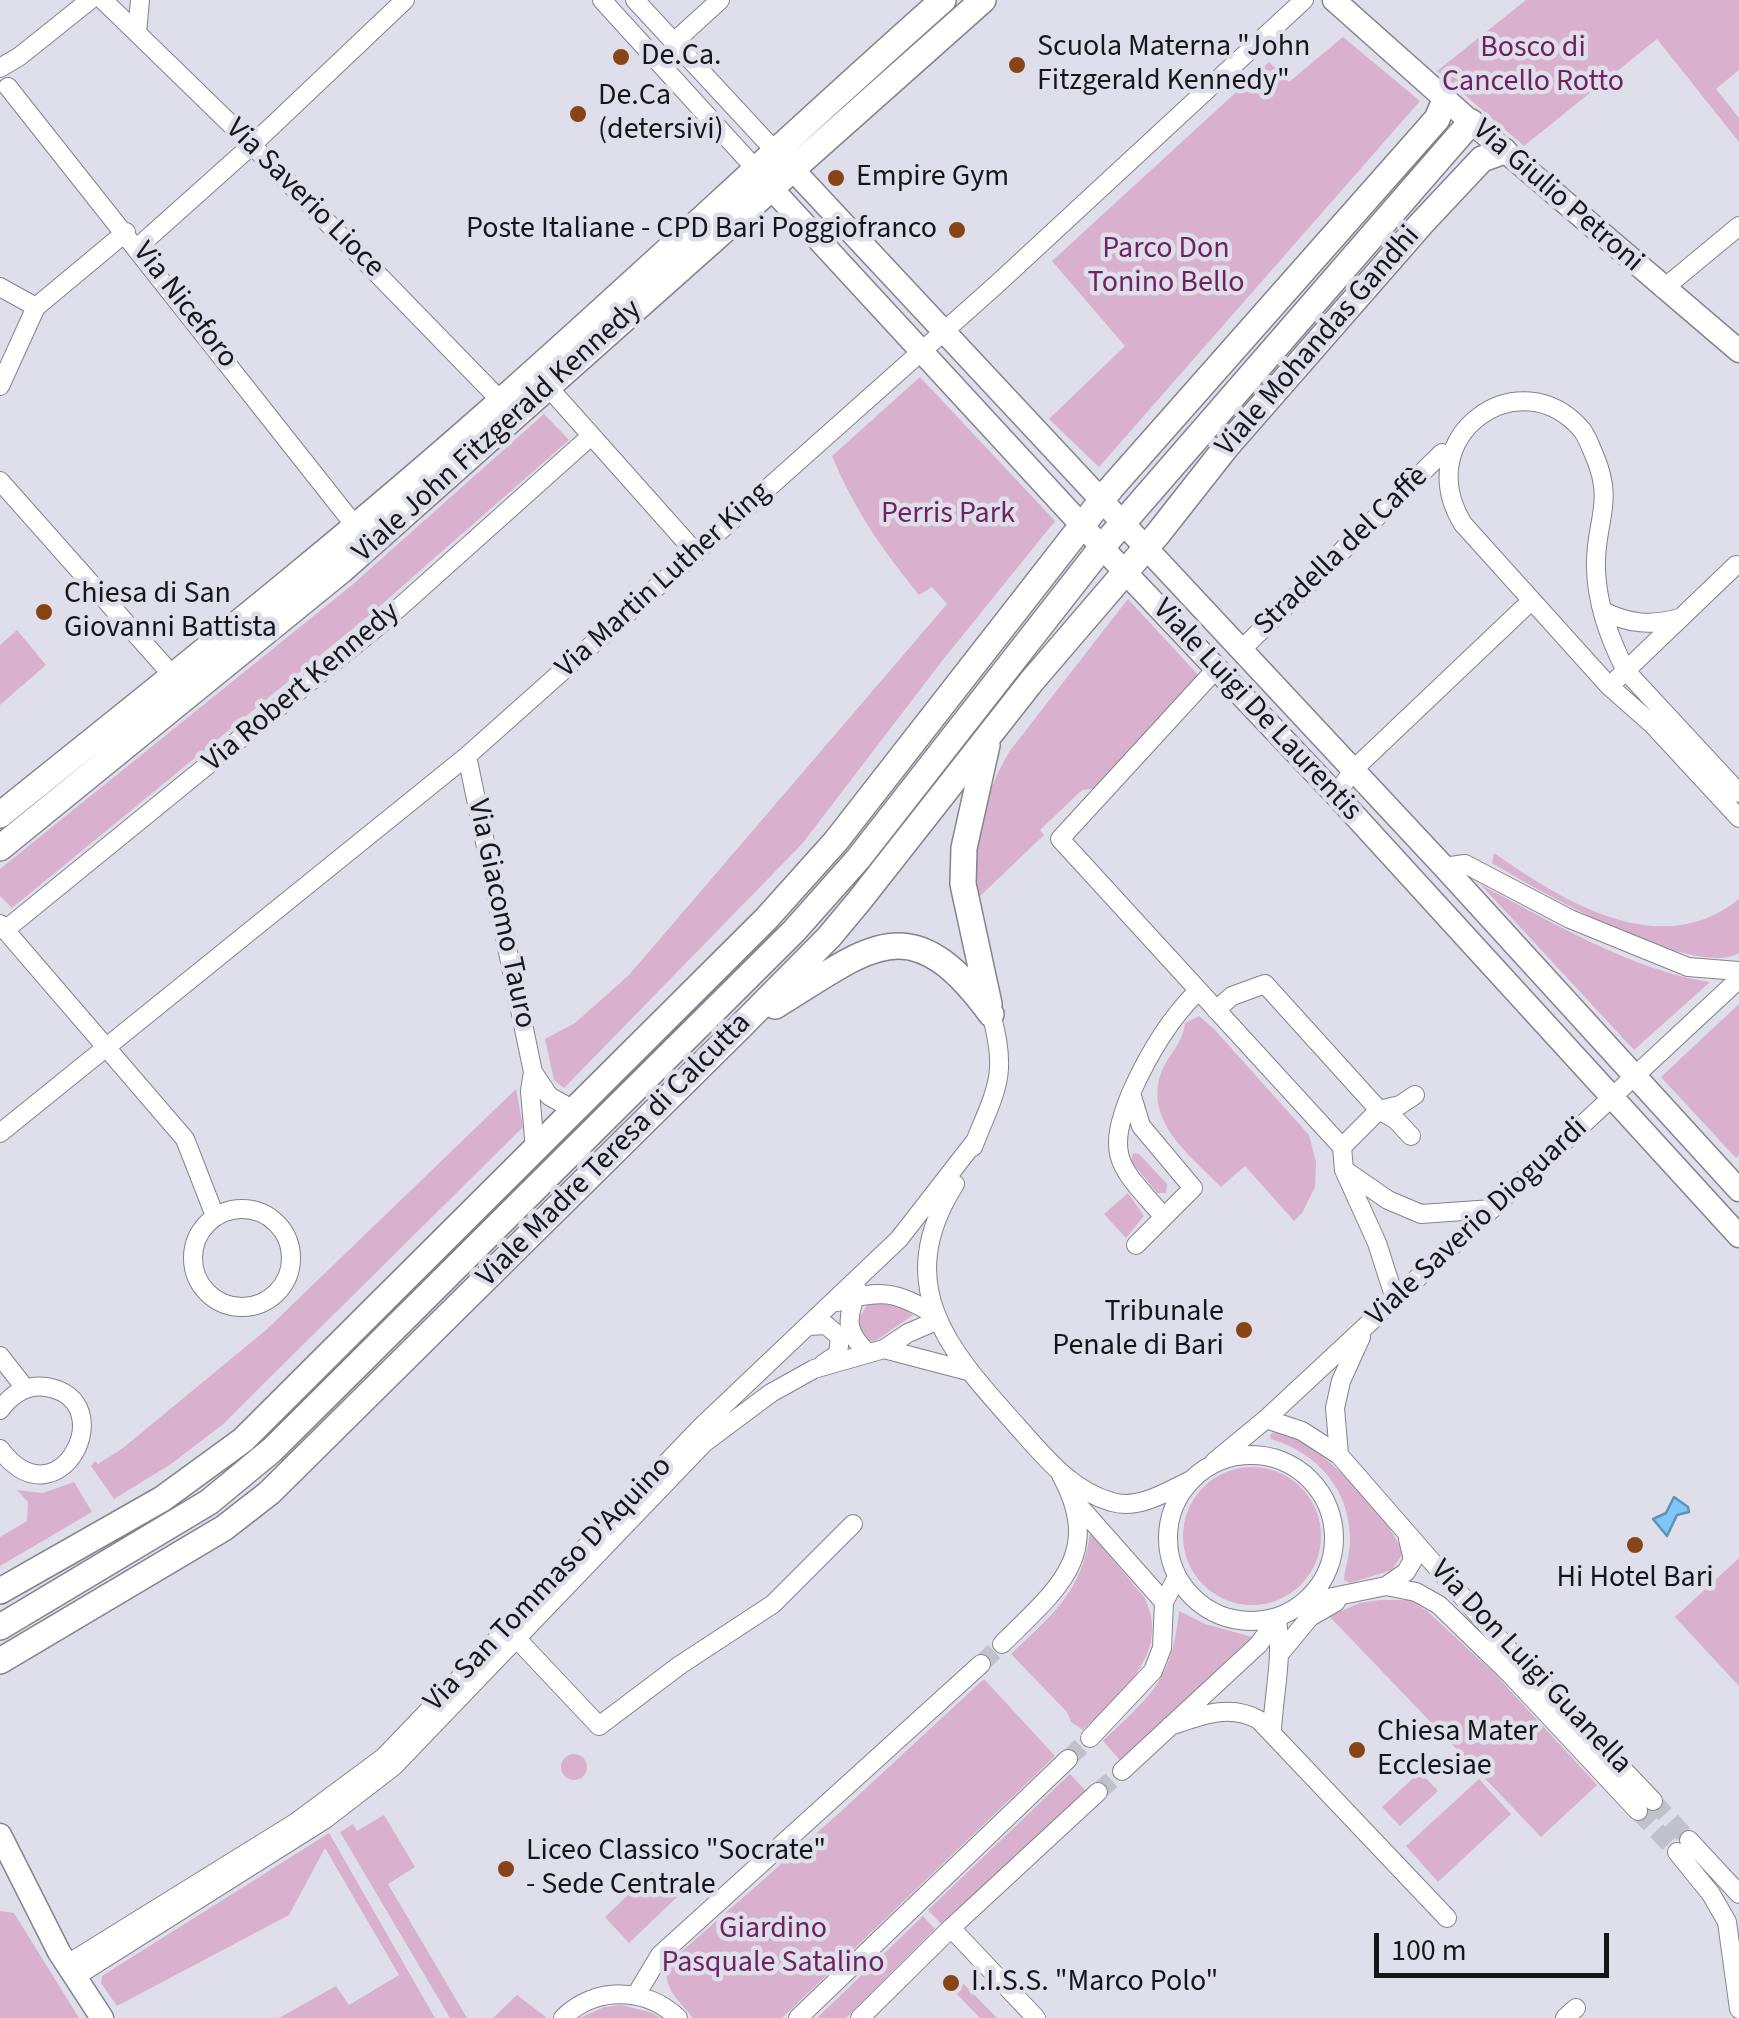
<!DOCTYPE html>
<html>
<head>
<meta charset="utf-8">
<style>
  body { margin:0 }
  #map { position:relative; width:1739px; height:2018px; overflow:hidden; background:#dfdfeb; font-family:"Source Sans 3",sans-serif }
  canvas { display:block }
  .scale { position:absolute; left:1374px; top:1933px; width:235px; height:45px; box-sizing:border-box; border:5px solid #16161a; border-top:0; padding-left:12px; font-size:30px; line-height:35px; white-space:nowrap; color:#16161a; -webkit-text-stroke:8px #dfdfeb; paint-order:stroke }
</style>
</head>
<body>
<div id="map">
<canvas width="1739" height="2018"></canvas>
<div class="scale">100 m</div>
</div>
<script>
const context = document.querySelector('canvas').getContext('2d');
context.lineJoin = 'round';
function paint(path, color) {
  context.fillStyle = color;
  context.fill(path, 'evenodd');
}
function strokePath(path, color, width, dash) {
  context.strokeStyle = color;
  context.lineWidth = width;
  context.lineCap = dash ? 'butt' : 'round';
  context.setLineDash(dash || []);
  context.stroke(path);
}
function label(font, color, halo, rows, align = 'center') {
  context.font = font + ' "Source Sans 3",sans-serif';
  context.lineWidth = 9;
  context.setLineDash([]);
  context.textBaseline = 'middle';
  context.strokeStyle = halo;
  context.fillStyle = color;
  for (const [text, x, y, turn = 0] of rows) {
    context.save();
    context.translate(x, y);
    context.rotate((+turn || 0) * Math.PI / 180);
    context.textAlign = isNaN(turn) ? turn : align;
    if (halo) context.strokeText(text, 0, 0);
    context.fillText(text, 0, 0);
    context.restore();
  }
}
paint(new Path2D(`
  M 1526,0 L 1739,0 L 1739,70 L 1716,89 L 1739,118 L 1739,142 L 1657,39 L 1524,146 L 1437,71 Z
  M 1343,37 L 1420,101 L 1099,467 L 1049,419 L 1125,346 L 1052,261 L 1269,62 L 1289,82 Z
  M 920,377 L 1055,521 L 942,661 L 802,844 L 564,1088 L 554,1080 L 545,1039 L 575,1023 L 629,975 L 947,604 L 932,587 L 919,595 C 882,549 855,511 832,456 Z
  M 544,414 L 569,440 L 373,612 L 12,908 L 0,896 L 0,869 L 352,585 Z
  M 1128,599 L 1200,677 L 1101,788 L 1082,790 L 1040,830 L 1044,835 L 976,900 C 975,840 979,805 1009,752 Z
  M 17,630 L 46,665 L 0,705 L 0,645 Z
  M 1494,853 C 1563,901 1660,963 1739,899 L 1739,953 C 1695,980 1535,889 1492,863 Z
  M 1481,885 C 1550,921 1633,971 1710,982 L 1634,1050 Z
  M 1739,1004 L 1739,1155 L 1736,1158 L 1661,1077 Z
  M 1199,1016 L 1214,1029 L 1309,1135 L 1316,1162 L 1315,1187 L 1302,1213 L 1294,1221 L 1245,1166 L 1221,1187 C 1191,1156 1144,1122 1161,1073 C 1168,1054 1182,1046 1185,1023 Z
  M 516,1089 L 523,1127 L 222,1425 L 171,1464 L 114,1499 L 91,1466 L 95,1461 L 98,1464 L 123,1448 L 266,1330 Z
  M 1133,1153 L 1139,1154 L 1167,1184 L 1166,1193 L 1157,1193 L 1131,1161 Z
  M 1128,1193 L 1144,1216 L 1126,1238 L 1104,1214 Z
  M 869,1302 L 903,1307 L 913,1315 L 874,1342 L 865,1339 L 858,1331 L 859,1318 Z
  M 1275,1431 C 1288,1435 1300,1439 1311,1447 C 1335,1464 1399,1527 1402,1555 L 1392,1570 L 1350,1583 L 1344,1580 C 1345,1567 1350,1554 1350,1540 C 1350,1490 1318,1453 1271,1439 L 1270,1435 Z
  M1183 1536a69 69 0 1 1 138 0a69 69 0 1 1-138 0Z
  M 74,1482 L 92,1512 L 0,1566 L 0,1537 L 27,1521 L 28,1502 L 17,1490 L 43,1493 Z
  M 1090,1533 L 1144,1597 C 1173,1653 1119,1695 1083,1730 L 1071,1722 L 1067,1712 L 1011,1654 C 1052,1615 1082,1592 1090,1533 Z
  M 1739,1558 L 1739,1686 L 1675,1617 Z
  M 1380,1600 L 1410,1600 L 1427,1611 L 1494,1673 L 1597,1785 L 1541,1837 L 1329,1616 L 1360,1603 Z
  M 1179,1611 L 1205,1624 L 1252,1637 L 1120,1760 L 1103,1741 C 1151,1695 1172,1681 1179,1611 Z
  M 984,1679 L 1055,1756 L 782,2018 L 693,2018 C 678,1999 656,1983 673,1959 L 837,1815 Z
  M561 1767a13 13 0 1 1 26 0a13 13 0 1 1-26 0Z
  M 1420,1772 L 1438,1791 L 1400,1826 L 1382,1807 Z
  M 1070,1774 L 1087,1792 L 941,1924 L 928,1910 Z
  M 1479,1779 L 1511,1814 L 1438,1882 L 1406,1846 Z
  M 384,1815 L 415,1867 L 388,1884 L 467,2018 L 450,2018 L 340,1832 L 353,1824 L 357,1831 Z
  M 329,1833 L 435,2018 L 279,2018 L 336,1986 L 349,2005 L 399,1975 L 325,1848 L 289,1915 L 117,2006 L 101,1983 L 102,1976 Z
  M 652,1872 L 677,1897 L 629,1943 L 605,1917 Z
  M 0,1911 L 14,1913 L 79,2018 L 0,2018 Z
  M 923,1916 L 935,1929 L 846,2018 L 817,2018 Z
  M 953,1973 L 997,2018 L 980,2018 L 944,1981 Z
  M 517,1995 L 546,2017 L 545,2018 L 493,2018 Z
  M 621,2005 L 650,2012 L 661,2018 L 580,2018 L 604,2007 Z`), '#d9b0cd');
const water = new Path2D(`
  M 1674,1497 L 1688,1507 L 1689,1512 L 1677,1515 L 1667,1536 L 1653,1519 L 1666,1513 Z`);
paint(water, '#7fc7f6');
strokePath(water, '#6092b4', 2.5);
strokePath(new Path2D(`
  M 981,1664 L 1002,1644
  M 1068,1759 L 1090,1738
  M 1098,1792 L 1122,1771
  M 1653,1801 L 1689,1840
  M 1638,1811 L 1677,1852`), '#c1c1cc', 18, [18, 9]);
const minor = new Path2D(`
  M 103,0 L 252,145 L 501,401
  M 602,0 L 763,177
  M 635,0 L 774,150
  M 137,33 L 140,0
  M 674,42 L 720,0
  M 0,68 L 20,56 L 90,0
  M 8,87 L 356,527
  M 138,247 L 252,145 L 405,0
  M 0,287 L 36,307
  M 1663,289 L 1739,226
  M 541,379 L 696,553
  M 0,386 L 36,307 L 126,232
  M 0,481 L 173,676
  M 1603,611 C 1629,624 1651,626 1679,618
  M 1241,650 L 1442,453
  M 1217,668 L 1060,839 L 1342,1147 L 1344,1170 L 1377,1243 L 1395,1299
  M 1617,679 L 1736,565
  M 467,756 L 533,1072 L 549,1096 L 574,1110
  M 1739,793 L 1626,671 C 1610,640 1597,603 1596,569 C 1594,524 1615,504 1595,457 C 1591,448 1588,438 1582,430 C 1520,357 1409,436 1463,524 L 1609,686 L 1652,724 L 1739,818
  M 1336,795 L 1353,770 L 1531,601
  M 1444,867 L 1465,864 L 1570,919 L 1688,967 L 1739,971
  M 0,924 L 185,1139 L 215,1216
  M 5,930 L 382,623 L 591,436
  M 1216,1010 L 1232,996 L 1265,984 L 1379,1110 L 1396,1120 L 1411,1136
  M 533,1072 L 530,1091 L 535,1150
  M 1131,1093 C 1148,1055 1168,1020 1198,991
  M 0,1133 L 467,756 L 996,285 L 1304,0
  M 973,1147 C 995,1091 1009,1076 991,1014
  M 1342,1147 L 1379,1110 L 1400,1105 L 1415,1095
  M 1346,1171 L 1388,1200 L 1421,1214 L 1492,1209
  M 955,1184 C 890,1287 950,1351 1017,1426 C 1044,1456 1071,1491 1112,1502 C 1139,1510 1168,1491 1191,1480
  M193 1258a49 49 0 1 1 98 0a49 49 0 1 1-98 0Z
  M 1136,1245 L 1193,1188 L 1141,1126 L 1131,1093 C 1104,1159 1121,1167 1163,1216
  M 858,1291 C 845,1319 846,1333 868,1353
  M 837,1302 C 881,1289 896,1291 935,1315
  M 809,1326 L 826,1325 L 840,1337 L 838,1354 L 823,1364
  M 1361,1337 L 1341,1381 L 1335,1408 L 1339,1455 L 1509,1650 L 1653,1801
  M 884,1349 L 908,1333 L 936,1321
  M 0,1356 L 25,1388
  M 0,1410 C 11,1395 26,1384 46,1387 C 124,1399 59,1528 0,1449
  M 1266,1419 L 1302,1431 L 1339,1455
  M1168 1538a83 83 0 1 1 166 0a83 83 0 1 1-166 0Z
  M 1214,1462 L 1266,1419 L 1739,979
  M 1078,1505 L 1164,1602
  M 1386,1586 L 1406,1572 L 1413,1560 L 1408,1539
  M 1304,1603 L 1386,1586 L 1416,1592 L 1439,1605 L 1510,1674 L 1638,1811
  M 517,1639 L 599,1726 L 680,1665 L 773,1604 L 853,1524
  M 1002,1644 C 1056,1590 1105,1555 1061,1475
  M 1282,1651 L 1310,1617 L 1336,1602
  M 1170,1726 C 1200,1716 1229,1703 1259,1720 L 1447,1918
  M 1272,1730 C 1274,1693 1283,1657 1277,1620
  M 1090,1738 L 1153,1671 L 1162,1648 L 1164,1602 L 1177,1577
  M 1122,1771 L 1258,1645 L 1277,1620
  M 1689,1840 L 1739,1894
  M 1677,1852 L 1711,1894 L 1727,1922 L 1739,2009
  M 951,1928 L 1036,2018
  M 66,1965 L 295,1823 L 384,1757 L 702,1426 L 899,1239 L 976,1140
  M 75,1977 L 324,1820 L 394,1766 L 704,1443 L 771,1393 L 814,1369 L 884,1349 L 968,1371
  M 636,1995 L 660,1955 L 981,1664
  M 563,2018 C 595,1986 646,1987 678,2018
  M 798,2018 L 1068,1759
  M 860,2018 L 951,1928 L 1098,1792
  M 1565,2018 L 1576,2008`);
const tertiary = new Path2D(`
  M 1334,0 L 1471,122 L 1739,351
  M 783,159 L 1444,867 L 1739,1190
  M 771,188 L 1124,571 L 1336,795 L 1739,1236
  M 0,1835 L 59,1952 L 102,2018`);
const secondary = new Path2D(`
  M 987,745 L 964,848 L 963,884 L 989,1004
  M 0,815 C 169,679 339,545 501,401 C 650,269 794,132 943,0
  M 0,848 L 342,570 L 983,0
  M 775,1006 C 870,948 910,903 991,1014
  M 0,1591 L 162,1499 L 243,1440 L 766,919 L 836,841 L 1112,487 L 1437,119 L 1445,100
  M 0,1627 L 209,1502 L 272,1450 L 794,931 L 858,859 L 1102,547 L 1471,122
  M 0,1661 L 224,1528 L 269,1493 L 740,1027 L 829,937 L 859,901 L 1031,682 L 1157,535 L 1227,446 L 1421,224 L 1482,159 L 1504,151`);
strokePath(minor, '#83828d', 20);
strokePath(tertiary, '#83828d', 25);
strokePath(secondary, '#83828d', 28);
strokePath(minor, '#fff', 18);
strokePath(tertiary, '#fff', 22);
strokePath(secondary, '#fff', 25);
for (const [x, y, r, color] of [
  [621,57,10,"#874416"],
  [1017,65,10,"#874416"],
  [578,114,10,"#874416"],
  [836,178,10,"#874416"],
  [957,230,10,"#874416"],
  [44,612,10,"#874416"],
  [1244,1330,10,"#874416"],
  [1635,1545,10,"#874416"],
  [1357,1750,10,"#874416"],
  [506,1869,10,"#874416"],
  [951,1983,10,"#874416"]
]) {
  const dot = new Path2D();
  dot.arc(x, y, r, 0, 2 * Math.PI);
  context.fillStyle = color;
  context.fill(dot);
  strokePath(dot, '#dfdfeb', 4);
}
label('30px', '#16161a', '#dfdfeb', [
  ["Scuola Materna \"John",1037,48],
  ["Fitzgerald Kennedy\"",1037,82],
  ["De.Ca.",641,57],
  ["De.Ca",598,97],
  ["(detersivi)",598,131],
  ["Empire Gym",856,178],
  ["Poste Italiane - CPD Bari Poggiofranco",937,230,"right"],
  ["Chiesa di San",64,595],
  ["Giovanni Battista",64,629],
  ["Tribunale",1224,1313,"right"],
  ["Penale di Bari",1224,1347,"right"],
  ["Hi Hotel Bari",1635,1579,"center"],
  ["Chiesa Mater",1377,1733],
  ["Ecclesiae",1377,1767],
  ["Liceo Classico \"Socrate\"",526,1852],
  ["- Sede Centrale",526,1886],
  ["I.I.S.S. \"Marco Polo\"",971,1983]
], 'left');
label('30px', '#6e235e', '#dfdfeb', [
  ["Bosco di",1533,49],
  ["Cancello Rotto",1533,83],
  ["Parco Don",1166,250],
  ["Tonino Bello",1166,284],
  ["Perris Park",948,515],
  ["Giardino",773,1930],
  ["Pasquale Satalino",773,1964]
]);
label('30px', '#16161a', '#dfdfeb', [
  ["Via Giulio Petroni",1557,197,41],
  ["Via Saverio Lioce",304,199,45],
  ["Via Niceforo",184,306,52],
  ["Viale Mohandas Gandhi",1319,342,-49],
  ["Viale John Fitzgerald Kennedy",498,432,-42],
  ["Stradella del Caffè",1342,552,-44],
  ["Via Martin Luther King",664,581,-42],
  ["Via Robert Kennedy",302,688,-40],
  ["Viale Luigi De Laurentis",1256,711,47],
  ["Via Giacomo Tauro",500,914,78],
  ["Viale Madre Teresa di Calcutta",615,1151,-45],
  ["Viale Saverio Dioguardi",1478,1223,-43],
  ["Via San Tommaso D'Aquino",549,1585,-46],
  ["Via Don Luigi Guanella",1530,1668,47]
]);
</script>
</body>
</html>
